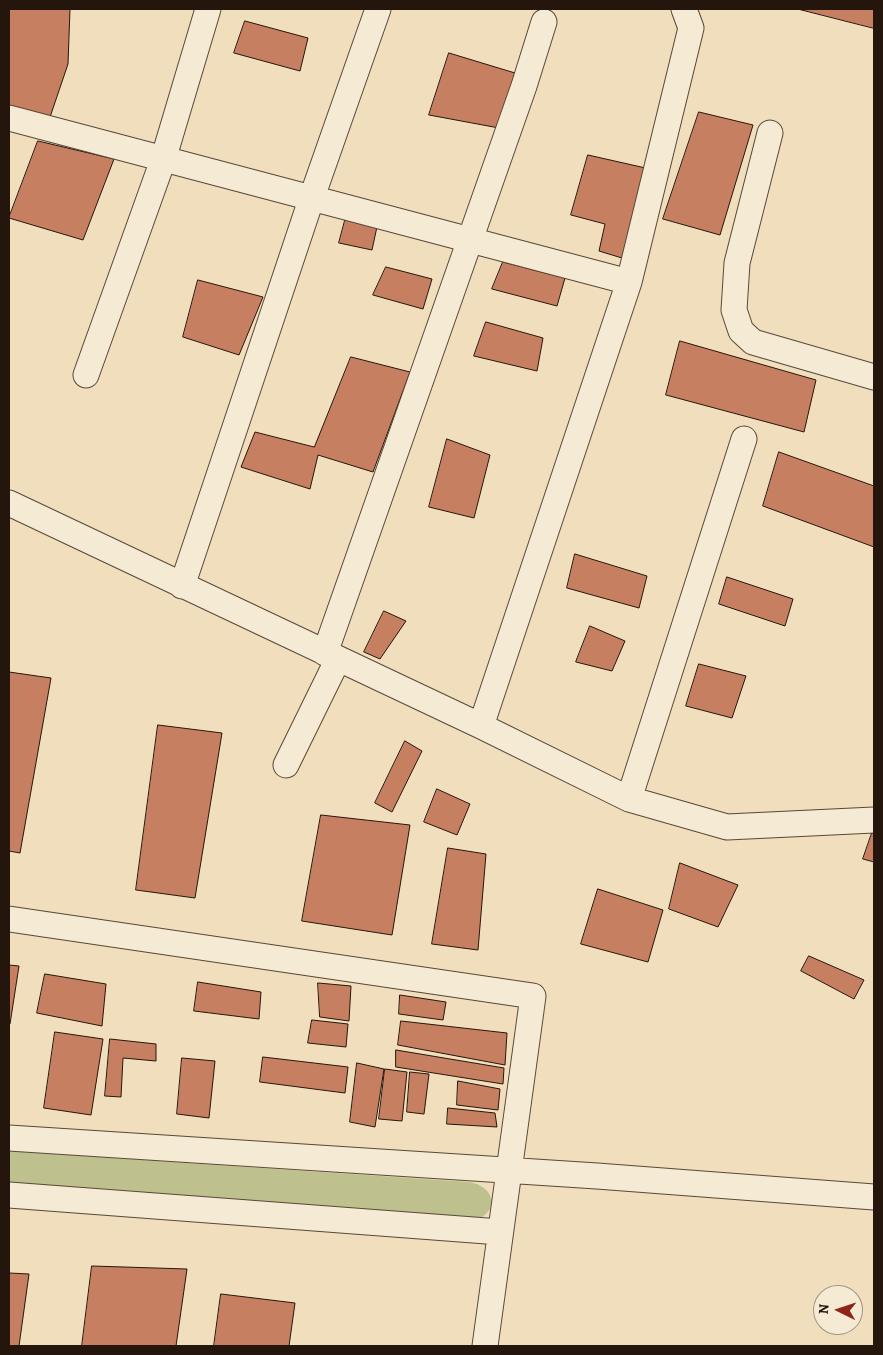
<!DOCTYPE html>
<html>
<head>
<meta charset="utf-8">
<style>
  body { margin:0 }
  #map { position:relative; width:883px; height:1355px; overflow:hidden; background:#f0debc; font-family:Alegreya,serif }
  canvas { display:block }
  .frame { position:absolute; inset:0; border:10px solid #25160d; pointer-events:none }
  .north { position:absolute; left:813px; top:1285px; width:50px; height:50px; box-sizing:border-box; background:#f5ead3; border:1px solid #a29584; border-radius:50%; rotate:274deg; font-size:14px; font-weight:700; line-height:20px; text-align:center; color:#25160d }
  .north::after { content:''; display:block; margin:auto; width:18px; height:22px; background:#8f2418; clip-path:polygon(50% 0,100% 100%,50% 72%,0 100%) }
</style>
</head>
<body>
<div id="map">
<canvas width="883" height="1355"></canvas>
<div class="frame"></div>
<div class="north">N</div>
</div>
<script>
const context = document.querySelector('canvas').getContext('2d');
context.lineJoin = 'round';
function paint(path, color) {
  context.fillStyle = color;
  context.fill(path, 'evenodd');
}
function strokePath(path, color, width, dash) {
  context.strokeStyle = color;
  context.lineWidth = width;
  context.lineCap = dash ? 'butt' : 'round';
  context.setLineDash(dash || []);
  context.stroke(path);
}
paint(new Path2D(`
  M 9,1151 L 469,1182 C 494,1186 501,1210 476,1220 L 9,1188 Z`), '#bec08d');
const building = new Path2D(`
  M 9,9 L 70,9 L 68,64 L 48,123 L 9,108 Z
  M 798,9 L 874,9 L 874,28 Z
  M 245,21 L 308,38 L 300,71 L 234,53 Z
  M 449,53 L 515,73 L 499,128 L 429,115 Z
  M 699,112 L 753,125 L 720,235 L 663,219 Z
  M 38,141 L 114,159 L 83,240 L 9,218 Z
  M 588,155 L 650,169 L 622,258 L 599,251 L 605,224 L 571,215 Z
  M 347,213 L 378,222 L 372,250 L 339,243 Z
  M 503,262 L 565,278 L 557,306 L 492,289 Z
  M 386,267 L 432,279 L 423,309 L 373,295 Z
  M 198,280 L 263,297 L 239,355 L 183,337 Z
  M 486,322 L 543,338 L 537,371 L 474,356 Z
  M 680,341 L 816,380 L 804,432 L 666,395 Z
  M 351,357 L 410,372 L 373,472 L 318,455 L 310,489 L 241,467 L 255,432 L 314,447 Z
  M 447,439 L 490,455 L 474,518 L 429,507 Z
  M 779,452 L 874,486 L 874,547 L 763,506 Z
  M 575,554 L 647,576 L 639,608 L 567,588 Z
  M 727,577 L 793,599 L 785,626 L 719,604 Z
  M 384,611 L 406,621 L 380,659 L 364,652 Z
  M 590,626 L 625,641 L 612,671 L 576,662 Z
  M 699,664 L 746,676 L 732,718 L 686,706 Z
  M 9,672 L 51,678 L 20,853 L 9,851 Z
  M 158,725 L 222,733 L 195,898 L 136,890 Z
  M 405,741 L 422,751 L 392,812 L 375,803 Z
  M 437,789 L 470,804 L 457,835 L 424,822 Z
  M 321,815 L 410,825 L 392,935 L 302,921 Z
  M 872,833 L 874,833 L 874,862 L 863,859 Z
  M 448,848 L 486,854 L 478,950 L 432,944 Z
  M 680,863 L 738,885 L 718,927 L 669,909 Z
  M 598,889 L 663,910 L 648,962 L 581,944 Z
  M 809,956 L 864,980 L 854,999 L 801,971 Z
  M 9,965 L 19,966 L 10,1024 L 9,1024 Z
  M 45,974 L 106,984 L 102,1026 L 37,1013 Z
  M 198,982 L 261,992 L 259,1019 L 194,1011 Z
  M 318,983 L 351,986 L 349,1021 L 320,1017 Z
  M 400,995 L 446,1002 L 443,1020 L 399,1014 Z
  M 312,1020 L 348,1024 L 346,1047 L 308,1043 Z
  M 401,1021 L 507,1033 L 505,1065 L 398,1045 Z
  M 55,1032 L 103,1039 L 91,1115 L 44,1108 Z
  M 110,1039 L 156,1044 L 156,1061 L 123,1058 L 121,1097 L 105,1096 Z
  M 396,1050 L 504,1068 L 503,1084 L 396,1067 Z
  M 263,1057 L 348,1067 L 345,1093 L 260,1082 Z
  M 182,1058 L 215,1061 L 209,1118 L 177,1114 Z
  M 357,1063 L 384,1069 L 375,1127 L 350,1122 Z
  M 385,1069 L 407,1072 L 402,1121 L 379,1119 Z
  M 410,1072 L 429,1074 L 424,1114 L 407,1112 Z
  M 458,1081 L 500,1089 L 498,1110 L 457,1105 Z
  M 448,1108 L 495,1113 L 497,1127 L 447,1124 Z
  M 92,1266 L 187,1269 L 176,1346 L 82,1346 Z
  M 9,1273 L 29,1274 L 19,1346 L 9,1346 Z
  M 221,1294 L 295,1303 L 289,1346 L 214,1346 Z`);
paint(building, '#c77f61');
strokePath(building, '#25160d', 1);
const street = new Path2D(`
  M 9,118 L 629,282
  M 770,133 L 737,263 L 734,310 L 741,331 L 753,342 L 874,377
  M 86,375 L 163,160 L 208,9
  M 9,503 L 481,726 L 629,799 L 727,827 L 874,820
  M 182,586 L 312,197 L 378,9
  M 325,653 L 524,86 L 544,22
  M 481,726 L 629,282 L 691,28 L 684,9
  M 286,765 L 338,659
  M 629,799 L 744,439
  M 9,919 L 533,996 L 485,1346
  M 9,1138 L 597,1176 L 874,1197
  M 9,1195 L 500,1232`);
strokePath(street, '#584839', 27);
strokePath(street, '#f5ead3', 25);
</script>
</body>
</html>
